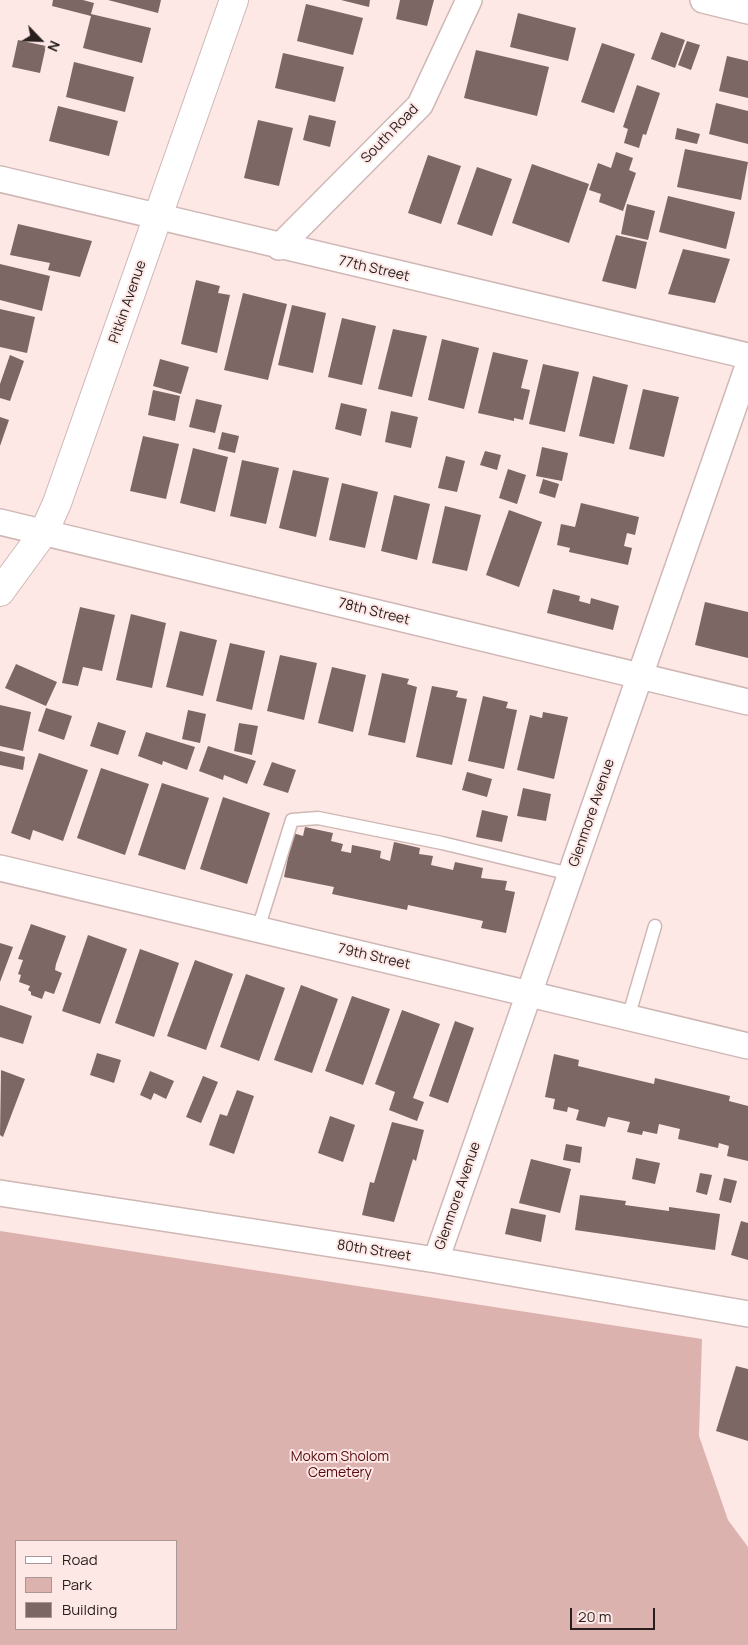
<!DOCTYPE html>
<html>
<head>
<meta charset="utf-8">
<style>
  body { margin:0 }
  #map { position:relative; width:748px; height:1645px; overflow:hidden; background:#fde8e6; font-family:Manrope,sans-serif }
  canvas { display:block }
  .legend { position:absolute; left:15px; top:1540px; width:162px; height:90px; box-sizing:border-box; background:#fde8e6; border:1px solid #a79796; margin:0; padding:6px 9px; list-style:none; font-size:15px; color:#271e1d }
  .legend li { display:flex; align-items:center; gap:10px; height:25px }
  .legend b { width:25px; border:1px solid #a79796 }
  .north { position:absolute; left:15px; top:15px; width:50px; height:50px; -webkit-text-stroke:4px #fde8e6; paint-order:stroke; rotate:114deg; font-size:14px; font-weight:700; line-height:20px; text-align:center; color:#271e1d }
  .north::after { content:''; display:block; margin:auto; width:18px; height:22px; background:#271e1d; clip-path:polygon(50% 0,100% 100%,50% 72%,0 100%) }
  .scale { position:absolute; left:570px; top:1608px; width:85px; height:22px; box-sizing:border-box; border:2px solid #271e1d; border-top:0; padding-left:6px; font-size:15px; line-height:18px; white-space:nowrap; color:#271e1d; -webkit-text-stroke:4px #fde8e6; paint-order:stroke }
</style>
</head>
<body>
<div id="map">
<canvas width="748" height="1645"></canvas>
<ul class="legend">
<li><b style="height:6px;background:#fff"></b>Road</li>
<li><b style="height:14px;background:#dcb2ae"></b>Park</li>
<li><b style="height:14px;background:#7d6765"></b>Building</li>
</ul>
<div class="north">N</div>
<div class="scale">20 m</div>
</div>
<script>
const context = document.querySelector('canvas').getContext('2d');
context.lineJoin = 'round';
function paint(path, color) {
  context.fillStyle = color;
  context.fill(path, 'evenodd');
}
function strokePath(path, color, width, dash) {
  context.strokeStyle = color;
  context.lineWidth = width;
  context.lineCap = dash ? 'butt' : 'round';
  context.setLineDash(dash || []);
  context.stroke(path);
}
function label(font, color, halo, rows, align = 'center') {
  context.font = font + ' Manrope,sans-serif';
  context.lineWidth = 4;
  context.setLineDash([]);
  context.textBaseline = 'middle';
  context.strokeStyle = halo;
  context.fillStyle = color;
  for (const [text, x, y, turn = 0] of rows) {
    context.save();
    context.translate(x, y);
    context.rotate((+turn || 0) * Math.PI / 180);
    context.textAlign = isNaN(turn) ? turn : align;
    if (halo) context.strokeText(text, 0, 0);
    context.fillText(text, 0, 0);
    context.restore();
  }
}
paint(new Path2D(`
  M 0,1231 L 702,1339 L 699,1436 L 728,1520 L 748,1547 L 748,1645 L 0,1645 ZM 16,1541 L 176,1541 L 176,1629 L 16,1629 Z`), '#dcb2ae');
paint(new Path2D(`
  M 53,0 L 83,0 L 94,3 L 91,14 L 151,28 L 142,63 L 83,48 L 91,16 L 52,6 Z
  M 108,0 L 161,0 L 158,13 Z
  M 341,0 L 370,0 L 369,7 Z
  M 400,0 L 434,0 L 427,26 L 396,19 Z
  M 306,4 L 363,18 L 353,55 L 297,41 Z
  M 518,13 L 576,28 L 568,61 L 510,47 Z
  M 661,32 L 685,40 L 675,68 L 651,59 Z
  M 18,40 L 46,46 L 40,73 L 12,67 Z
  M 687,41 L 700,45 L 691,70 L 678,65 Z
  M 602,43 L 635,54 L 614,113 L 581,102 Z
  M 476,50 L 549,67 L 537,116 L 464,98 Z
  M 283,53 L 344,67 L 335,102 L 275,88 Z
  M 727,56 L 748,61 L 748,98 L 719,91 Z
  M 74,62 L 134,77 L 125,112 L 66,97 Z
  M 637,85 L 660,93 L 646,135 L 643,134 L 639,148 L 624,143 L 628,129 L 623,127 Z
  M 716,103 L 748,111 L 748,144 L 709,134 Z
  M 58,106 L 118,121 L 109,156 L 49,141 Z
  M 309,115 L 336,121 L 330,147 L 303,140 Z
  M 258,120 L 293,128 L 279,186 L 244,178 Z
  M 677,128 L 700,134 L 697,144 L 675,139 Z
  M 685,149 L 748,162 L 741,200 L 677,187 Z
  M 616,152 L 633,158 L 629,170 L 636,173 L 623,211 L 599,202 L 601,194 L 589,190 L 598,163 L 611,168 Z
  M 428,155 L 461,166 L 441,224 L 408,213 Z
  M 532,164 L 589,184 L 569,243 L 512,223 Z
  M 477,167 L 512,179 L 492,236 L 457,224 Z
  M 668,196 L 735,212 L 726,249 L 659,232 Z
  M 627,204 L 655,211 L 648,240 L 621,234 Z
  M 18,224 L 92,241 L 80,277 L 48,270 L 50,263 L 10,255 Z
  M 616,235 L 647,242 L 636,289 L 602,281 Z
  M 683,249 L 730,259 L 715,303 L 668,294 Z
  M 0,264 L 50,276 L 42,311 L 0,300 Z
  M 196,280 L 220,286 L 218,293 L 230,295 L 217,353 L 181,344 Z
  M 243,293 L 287,304 L 268,380 L 224,370 Z
  M 292,305 L 326,313 L 313,373 L 278,365 Z
  M 0,309 L 35,317 L 27,353 L 0,347 Z
  M 342,318 L 376,326 L 362,385 L 328,377 Z
  M 393,329 L 427,336 L 412,397 L 378,389 Z
  M 442,339 L 479,348 L 464,409 L 428,400 Z
  M 493,352 L 528,360 L 521,388 L 530,390 L 523,420 L 514,418 L 514,421 L 478,413 Z
  M 10,355 L 24,361 L 10,401 L 0,398 L 0,384 Z
  M 160,359 L 189,367 L 181,394 L 153,386 Z
  M 543,364 L 579,372 L 565,432 L 529,424 Z
  M 593,376 L 628,385 L 614,444 L 579,436 Z
  M 643,389 L 679,397 L 664,457 L 629,449 Z
  M 153,390 L 180,396 L 175,421 L 148,415 Z
  M 196,399 L 222,405 L 215,433 L 189,427 Z
  M 341,403 L 367,409 L 361,436 L 335,429 Z
  M 391,411 L 418,417 L 411,448 L 385,442 Z
  M 0,417 L 9,420 L 0,446 Z
  M 222,432 L 239,436 L 235,453 L 218,449 Z
  M 143,436 L 179,444 L 166,499 L 130,491 Z
  M 542,447 L 568,453 L 562,481 L 536,476 Z
  M 193,448 L 228,457 L 215,512 L 180,503 Z
  M 485,451 L 501,455 L 497,470 L 480,465 Z
  M 446,456 L 465,461 L 457,492 L 438,488 Z
  M 242,460 L 279,468 L 266,524 L 230,516 Z
  M 508,469 L 526,475 L 517,504 L 499,498 Z
  M 293,470 L 329,478 L 316,537 L 279,528 Z
  M 543,479 L 559,484 L 555,498 L 539,493 Z
  M 342,483 L 378,492 L 365,548 L 329,540 Z
  M 394,495 L 430,504 L 417,560 L 381,551 Z
  M 581,503 L 639,517 L 635,535 L 627,533 L 624,546 L 632,548 L 628,565 L 569,552 L 570,548 L 557,545 L 561,524 L 575,527 Z
  M 445,506 L 481,515 L 467,571 L 432,563 Z
  M 509,510 L 542,522 L 519,587 L 486,575 Z
  M 553,589 L 580,596 L 579,601 L 590,604 L 591,598 L 619,606 L 613,630 L 547,613 Z
  M 705,602 L 748,612 L 748,658 L 695,645 Z
  M 80,607 L 115,615 L 102,671 L 83,667 L 78,686 L 62,683 Z
  M 131,614 L 166,623 L 152,688 L 116,680 Z
  M 180,631 L 217,640 L 203,696 L 166,687 Z
  M 230,643 L 265,651 L 252,710 L 216,701 Z
  M 280,655 L 317,663 L 304,720 L 267,711 Z
  M 16,664 L 57,682 L 46,706 L 5,688 Z
  M 332,667 L 366,675 L 353,732 L 318,723 Z
  M 382,673 L 409,679 L 407,684 L 417,687 L 405,743 L 368,735 Z
  M 432,686 L 458,691 L 456,697 L 467,699 L 452,765 L 416,757 Z
  M 483,696 L 508,702 L 506,708 L 517,710 L 504,769 L 468,761 Z
  M 0,705 L 31,712 L 23,751 L 0,746 Z
  M 46,708 L 72,716 L 64,740 L 38,731 Z
  M 188,710 L 206,714 L 200,743 L 182,739 Z
  M 543,712 L 568,717 L 554,779 L 517,770 L 530,715 L 542,718 Z
  M 98,722 L 126,731 L 118,755 L 90,746 Z
  M 239,723 L 258,726 L 252,755 L 234,751 Z
  M 146,732 L 195,747 L 187,770 L 163,761 L 162,765 L 138,756 Z
  M 208,746 L 256,761 L 247,784 L 224,775 L 223,780 L 199,771 Z
  M 0,751 L 25,757 L 23,770 L 0,765 Z
  M 39,753 L 88,770 L 63,841 L 33,830 L 30,840 L 11,833 Z
  M 272,762 L 296,770 L 288,793 L 263,785 Z
  M 101,768 L 149,784 L 125,855 L 77,838 Z
  M 467,772 L 492,779 L 487,797 L 462,790 Z
  M 162,783 L 209,798 L 185,870 L 138,855 Z
  M 523,788 L 551,794 L 546,821 L 517,816 Z
  M 223,797 L 270,813 L 247,884 L 200,869 Z
  M 482,810 L 508,816 L 502,842 L 476,837 Z
  M 305,827 L 333,833 L 331,841 L 343,844 L 341,851 L 351,853 L 352,845 L 367,848 L 381,851 L 380,858 L 390,861 L 394,842 L 420,848 L 419,854 L 433,856 L 431,865 L 453,870 L 455,862 L 483,868 L 481,878 L 507,881 L 505,890 L 515,892 L 506,933 L 481,928 L 483,921 L 408,905 L 407,910 L 332,894 L 334,887 L 284,877 L 293,833 L 303,836 Z
  M 31,924 L 66,936 L 56,964 L 55,970 L 62,973 L 54,994 L 45,991 L 42,999 L 31,995 L 31,992 L 28,990 L 30,986 L 19,982 L 21,975 L 18,974 L 23,960 L 18,959 Z
  M 88,935 L 127,949 L 100,1024 L 62,1011 Z
  M 0,943 L 13,947 L 0,982 Z
  M 140,949 L 179,963 L 154,1037 L 115,1023 Z
  M 195,960 L 233,974 L 206,1050 L 167,1036 Z
  M 246,974 L 285,988 L 259,1061 L 220,1047 Z
  M 301,985 L 338,999 L 312,1073 L 274,1060 Z
  M 352,996 L 390,1009 L 363,1085 L 325,1071 Z
  M 0,1005 L 32,1016 L 23,1044 L 0,1037 Z
  M 402,1010 L 440,1024 L 413,1098 L 424,1102 L 417,1121 L 389,1110 L 395,1092 L 375,1084 Z
  M 455,1021 L 474,1028 L 448,1103 L 429,1096 Z
  M 97,1053 L 121,1060 L 114,1083 L 90,1075 Z
  M 554,1054 L 579,1060 L 578,1066 L 654,1084 L 655,1078 L 730,1096 L 729,1101 L 748,1106 L 748,1161 L 727,1156 L 729,1146 L 719,1143 L 718,1148 L 678,1139 L 680,1129 L 659,1124 L 657,1134 L 643,1131 L 642,1135 L 627,1132 L 630,1122 L 608,1117 L 605,1127 L 576,1120 L 579,1110 L 568,1107 L 567,1112 L 553,1109 L 555,1099 L 545,1097 Z
  M 1,1070 L 25,1079 L 3,1137 L 0,1135 Z
  M 150,1071 L 174,1081 L 166,1099 L 154,1093 L 151,1100 L 140,1095 Z
  M 203,1076 L 218,1082 L 201,1123 L 186,1117 Z
  M 237,1090 L 254,1096 L 234,1154 L 209,1145 L 220,1114 L 227,1116 Z
  M 330,1116 L 355,1125 L 343,1162 L 318,1153 Z
  M 392,1122 L 424,1130 L 416,1161 L 413,1159 L 394,1222 L 362,1215 L 370,1182 L 374,1183 Z
  M 566,1144 L 582,1147 L 580,1163 L 563,1160 Z
  M 636,1158 L 660,1163 L 655,1184 L 632,1179 Z
  M 531,1159 L 571,1169 L 560,1213 L 519,1203 Z
  M 700,1173 L 712,1175 L 707,1195 L 696,1192 Z
  M 724,1178 L 737,1181 L 731,1203 L 719,1200 Z
  M 580,1195 L 626,1201 L 625,1205 L 669,1211 L 669,1207 L 720,1214 L 715,1250 L 575,1230 Z
  M 511,1208 L 546,1215 L 541,1242 L 505,1234 Z
  M 741,1221 L 748,1223 L 748,1260 L 731,1255 Z
  M 736,1366 L 748,1369 L 748,1441 L 716,1431 Z`), '#7d6765');
const lane = new Path2D(`
  M 258,929 L 292,820 L 318,818 L 442,843 L 570,874
  M 628,1018 L 655,926`);
const street = new Path2D(`
  M 703,0 L 748,11
  M 0,179 L 748,356
  M 279,247 L 420,105 L 469,0
  M 0,522 L 748,702
  M 0,868 L 748,1046
  M 0,1193 L 436,1260 L 748,1314
  M 436,1260 L 748,366`);
const secondary = new Path2D(`
  M 0,592 L 44,532 L 57,503 L 234,0`);
strokePath(lane, '#cfb7b5', 15);
strokePath(street, '#cfb7b5', 28);
strokePath(secondary, '#cfb7b5', 30);
strokePath(lane, '#fff', 12);
strokePath(street, '#fff', 25);
strokePath(secondary, '#fff', 28);
label('14px', '#271e1d', '#fde8e6', [
  ["South Road",390,134,-46],
  ["77th Street",374,269,13],
  ["Pitkin Avenue",128,302,-71],
  ["78th Street",374,612,14],
  ["Glenmore Avenue",592,813,-71],
  ["79th Street",374,957,13],
  ["Glenmore Avenue",458,1196,-71],
  ["80th Street",374,1251,9]
]);
label('14px', '#57090d', '#fde8e6', [
  ["Mokom Sholom",340,1457],
  ["Cemetery",340,1473]
]);
</script>
</body>
</html>
